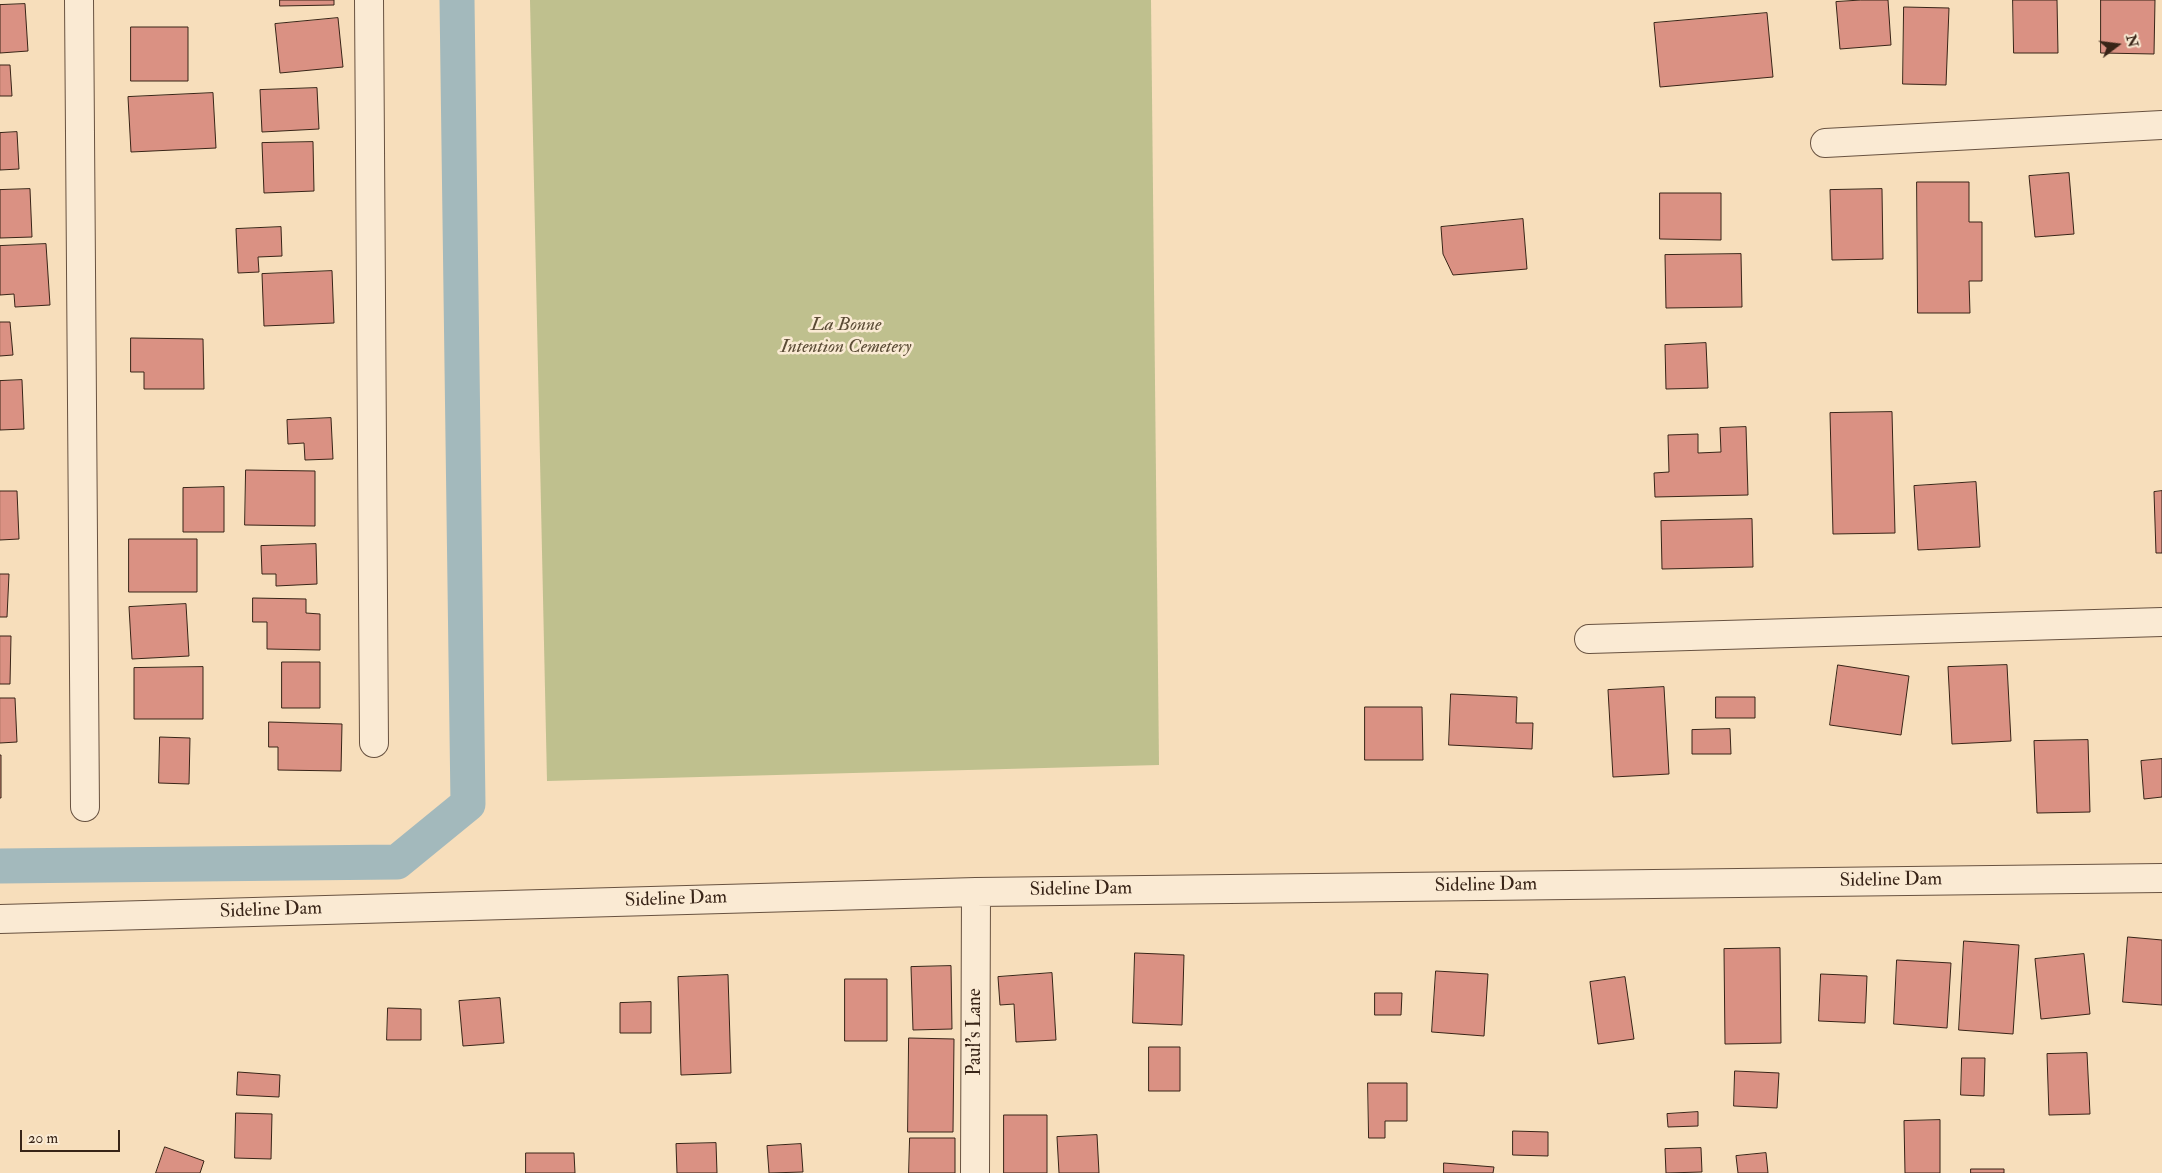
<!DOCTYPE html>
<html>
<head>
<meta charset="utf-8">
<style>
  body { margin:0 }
  #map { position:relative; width:2162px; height:1173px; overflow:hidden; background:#f7debb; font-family:"IM FELL Double Pica",serif }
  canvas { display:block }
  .north { position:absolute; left:2092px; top:20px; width:50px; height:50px; -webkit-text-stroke:4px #faead3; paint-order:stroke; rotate:75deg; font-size:14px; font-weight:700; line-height:20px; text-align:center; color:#382417 }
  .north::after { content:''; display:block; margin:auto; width:18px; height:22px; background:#382417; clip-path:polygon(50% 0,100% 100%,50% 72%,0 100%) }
  .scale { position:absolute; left:20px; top:1130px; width:100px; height:22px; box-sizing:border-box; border:2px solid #382417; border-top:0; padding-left:6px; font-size:15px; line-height:18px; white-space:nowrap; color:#382417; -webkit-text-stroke:4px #faead3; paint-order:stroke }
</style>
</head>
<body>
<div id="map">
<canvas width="2162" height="1173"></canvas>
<div class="north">N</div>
<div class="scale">20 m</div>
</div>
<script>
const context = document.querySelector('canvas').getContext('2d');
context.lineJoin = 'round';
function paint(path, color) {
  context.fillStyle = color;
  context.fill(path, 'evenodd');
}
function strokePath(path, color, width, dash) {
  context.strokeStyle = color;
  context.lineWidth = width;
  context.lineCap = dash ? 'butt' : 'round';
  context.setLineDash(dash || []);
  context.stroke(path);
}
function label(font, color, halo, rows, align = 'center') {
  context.font = font + ' "IM FELL Double Pica",serif';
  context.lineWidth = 5;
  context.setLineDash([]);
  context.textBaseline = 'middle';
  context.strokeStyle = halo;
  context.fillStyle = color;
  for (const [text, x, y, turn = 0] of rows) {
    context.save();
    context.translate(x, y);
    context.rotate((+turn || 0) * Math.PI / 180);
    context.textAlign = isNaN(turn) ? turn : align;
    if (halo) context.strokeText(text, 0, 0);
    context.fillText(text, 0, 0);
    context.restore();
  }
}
paint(new Path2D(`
  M 530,0 L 1151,0 L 1159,765 L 547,781 Z`), '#bfc08e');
strokePath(new Path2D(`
  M 0,866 L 397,862 L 468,804 L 457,0`), '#a3b9bc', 35);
const building = new Path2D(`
  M 280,0 L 334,0 L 334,5 L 280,6 Z
  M 1861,0 L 1888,0 L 1891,45 L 1840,49 L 1836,2 Z
  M 2013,0 L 2057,0 L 2058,53 L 2014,53 Z
  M 2101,0 L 2155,0 L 2154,54 L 2101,53 Z
  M 25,4 L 28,51 L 0,53 L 0,5 Z
  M 1904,7 L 1949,8 L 1946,85 L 1903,84 Z
  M 1767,13 L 1773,77 L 1660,87 L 1654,23 Z
  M 338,18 L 343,67 L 280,73 L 275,24 Z
  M 131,27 L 188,27 L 188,81 L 131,81 Z
  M 0,65 L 10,65 L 12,96 L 0,96 Z
  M 317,88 L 319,129 L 262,132 L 260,90 Z
  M 213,93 L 216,148 L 131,152 L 128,97 Z
  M 17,132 L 19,169 L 0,170 L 0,133 Z
  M 313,142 L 314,191 L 264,193 L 262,143 Z
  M 2069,173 L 2074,234 L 2035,237 L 2029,176 Z
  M 1917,182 L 1969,182 L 1969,222 L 1982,222 L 1982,281 L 1969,281 L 1970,313 L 1918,313 Z
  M 30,189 L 32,237 L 0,238 L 0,190 Z
  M 1882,189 L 1883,259 L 1832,260 L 1830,190 Z
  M 1660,193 L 1721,193 L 1721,240 L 1660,239 Z
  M 1523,219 L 1527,269 L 1453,275 L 1443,254 L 1441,227 Z
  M 281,227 L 282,256 L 258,257 L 259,272 L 238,273 L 236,229 Z
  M 46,244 L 50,305 L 15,307 L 14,294 L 0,295 L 0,246 Z
  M 1741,254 L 1742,307 L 1666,308 L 1665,255 Z
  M 332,271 L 334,323 L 264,326 L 262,274 Z
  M 0,322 L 10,322 L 13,355 L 0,356 Z
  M 131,338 L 203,339 L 204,389 L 144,389 L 144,372 L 131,372 Z
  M 1706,343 L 1708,388 L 1666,389 L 1665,345 Z
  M 22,380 L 24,429 L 0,430 L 0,381 Z
  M 1892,412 L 1895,533 L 1833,534 L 1830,413 Z
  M 331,418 L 333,459 L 305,460 L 304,443 L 288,444 L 287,420 Z
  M 1746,427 L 1748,495 L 1655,497 L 1654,473 L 1669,472 L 1668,435 L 1698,434 L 1698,453 L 1721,452 L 1720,428 Z
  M 246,470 L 315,471 L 315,526 L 245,525 Z
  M 1976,482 L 1980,547 L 1918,550 L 1914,486 Z
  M 224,487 L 224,532 L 183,532 L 183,488 Z
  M 0,491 L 17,491 L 19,539 L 0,540 Z
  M 2162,491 L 2162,553 L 2156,553 L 2154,492 Z
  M 1752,519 L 1753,567 L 1662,569 L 1661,521 Z
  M 129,539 L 197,539 L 197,592 L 129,592 Z
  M 316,544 L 317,584 L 276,586 L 276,574 L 262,574 L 261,546 Z
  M 0,574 L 9,574 L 7,617 L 0,617 Z
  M 253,598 L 306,599 L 306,613 L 320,614 L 320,650 L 267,649 L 267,622 L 253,622 Z
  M 186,604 L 189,656 L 132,659 L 129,607 Z
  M 0,636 L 11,636 L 10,684 L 0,684 Z
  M 282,662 L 320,662 L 320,708 L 282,708 Z
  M 1838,665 L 1909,676 L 1901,735 L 1830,725 Z
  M 2007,665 L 2011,741 L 1952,744 L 1948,667 Z
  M 203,667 L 203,719 L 134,719 L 134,668 Z
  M 1664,687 L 1669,774 L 1613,777 L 1608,690 Z
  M 1451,694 L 1517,697 L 1516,723 L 1533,723 L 1532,749 L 1449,745 Z
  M 1716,697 L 1755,697 L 1755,718 L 1716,718 Z
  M 0,698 L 15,698 L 17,742 L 0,743 Z
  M 1365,707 L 1422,707 L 1423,760 L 1365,760 Z
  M 269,722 L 342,724 L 341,771 L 278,770 L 278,747 L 269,747 Z
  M 1730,729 L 1731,754 L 1692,754 L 1692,730 Z
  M 160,737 L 190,738 L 189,784 L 159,783 Z
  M 2088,740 L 2090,812 L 2037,813 L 2034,741 Z
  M 0,755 L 1,755 L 1,798 L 0,798 Z
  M 2162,759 L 2162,797 L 2144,799 L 2141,761 Z
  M 2128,937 L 2162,940 L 2162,1005 L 2123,1002 Z
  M 1964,941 L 2019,945 L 2013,1034 L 1959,1030 Z
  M 1780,948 L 1781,1043 L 1725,1044 L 1724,949 Z
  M 1135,953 L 1184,955 L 1182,1025 L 1133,1023 Z
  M 2084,954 L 2090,1014 L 2041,1019 L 2035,959 Z
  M 1897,960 L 1951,963 L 1947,1028 L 1894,1024 Z
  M 951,966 L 952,1029 L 913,1030 L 911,967 Z
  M 1436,971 L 1488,974 L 1484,1036 L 1432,1032 Z
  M 1052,973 L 1056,1040 L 1016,1042 L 1014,1004 L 1000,1005 L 998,977 Z
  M 1821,974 L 1867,976 L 1865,1023 L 1819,1021 Z
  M 728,975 L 731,1073 L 681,1075 L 678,977 Z
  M 1625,977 L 1634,1039 L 1598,1044 L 1590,982 Z
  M 845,979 L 887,979 L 887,1041 L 845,1041 Z
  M 1375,993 L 1402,993 L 1401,1015 L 1375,1015 Z
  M 500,998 L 504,1043 L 463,1046 L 459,1001 Z
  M 651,1002 L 651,1033 L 620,1033 L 620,1003 Z
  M 388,1008 L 421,1009 L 421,1040 L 387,1040 Z
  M 909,1038 L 954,1039 L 953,1132 L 908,1132 Z
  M 1149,1047 L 1180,1047 L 1180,1091 L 1149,1091 Z
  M 2087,1053 L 2090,1114 L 2049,1115 L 2047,1054 Z
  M 1962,1058 L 1985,1058 L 1984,1096 L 1961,1095 Z
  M 1735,1071 L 1779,1073 L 1777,1108 L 1734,1106 Z
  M 238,1072 L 280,1075 L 279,1097 L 237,1095 Z
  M 1368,1083 L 1407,1083 L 1407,1121 L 1385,1121 L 1385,1138 L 1369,1138 Z
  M 1698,1112 L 1698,1126 L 1668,1127 L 1667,1114 Z
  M 236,1113 L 272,1114 L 271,1159 L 235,1158 Z
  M 1004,1115 L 1047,1115 L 1047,1173 L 1004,1173 Z
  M 1940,1120 L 1940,1173 L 1905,1173 L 1904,1121 Z
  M 1513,1131 L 1548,1132 L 1548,1156 L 1513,1155 Z
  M 1097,1135 L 1099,1173 L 1059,1173 L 1057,1137 Z
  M 910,1138 L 955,1138 L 955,1173 L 909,1173 Z
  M 716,1143 L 717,1173 L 677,1173 L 676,1144 Z
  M 801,1144 L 803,1172 L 769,1173 L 767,1146 Z
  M 165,1147 L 204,1161 L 200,1173 L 156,1173 Z
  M 1701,1148 L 1702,1172 L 1666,1173 L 1665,1149 Z
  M 526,1153 L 574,1153 L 575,1173 L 526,1173 Z
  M 1766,1153 L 1768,1173 L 1738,1173 L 1736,1156 Z
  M 1444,1163 L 1494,1167 L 1493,1173 L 1444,1173 Z
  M 1971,1169 L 2004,1169 L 2004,1173 L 1971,1173 Z`);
paint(building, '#da9183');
strokePath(building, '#382417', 1);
const minor = new Path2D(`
  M 79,0 L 85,807
  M 369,0 L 374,743
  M 1825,143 L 2162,125
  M 1589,639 L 2162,622
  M 0,919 L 976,892 L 2162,878
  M 975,1173 L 976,892`);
strokePath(minor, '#685240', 30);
strokePath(minor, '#faead3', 28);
label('italic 19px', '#5a4b35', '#faead3', [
  ["La Bonne",846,326],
  ["Intention Cemetery",846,348]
]);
label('19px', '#382417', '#faead3', [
  ["Sideline Dam",1891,881,-1],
  ["Sideline Dam",1486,886,-1],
  ["Sideline Dam",1081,890,-1],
  ["Sideline Dam",676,900,-2],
  ["Sideline Dam",271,911,-2],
  ["Paul's Lane",976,1032,-90]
]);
</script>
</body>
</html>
